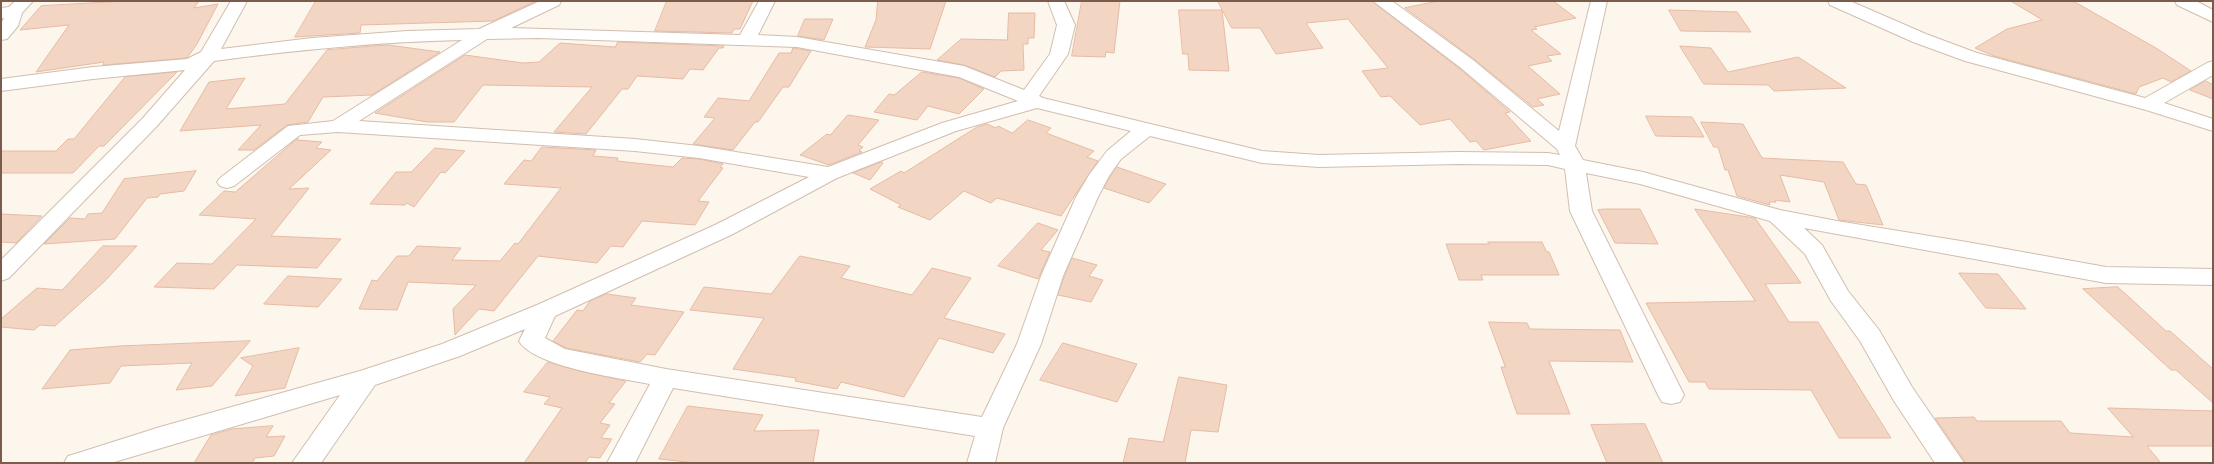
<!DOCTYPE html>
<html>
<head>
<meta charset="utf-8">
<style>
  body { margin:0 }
  #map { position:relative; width:2214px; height:464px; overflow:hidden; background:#fdf6ec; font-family:"Alegreya Sans",sans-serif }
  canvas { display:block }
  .frame { position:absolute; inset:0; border:2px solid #7a5c4d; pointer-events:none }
</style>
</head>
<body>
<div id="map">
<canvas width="2214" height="464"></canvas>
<div class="frame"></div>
</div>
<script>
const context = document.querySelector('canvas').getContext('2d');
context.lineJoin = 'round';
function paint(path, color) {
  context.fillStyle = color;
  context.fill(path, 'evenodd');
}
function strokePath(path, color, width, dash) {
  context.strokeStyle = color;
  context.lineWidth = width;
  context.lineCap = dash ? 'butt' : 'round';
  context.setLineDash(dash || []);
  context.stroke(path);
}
const building = new Path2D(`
  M 126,1 L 199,1 L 194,8 L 218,4 L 197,44 L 187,58 L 103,65 L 104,62 L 36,72 L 69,25 L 20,30 L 41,6 Z
  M 316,1 L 536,1 L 493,21 L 361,25 L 360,33 L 295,37 Z
  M 667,1 L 753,1 L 740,29 L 734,29 L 732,33 L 655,31 Z
  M 878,1 L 946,1 L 930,49 L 865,47 L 876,20 Z
  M 1082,1 L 1120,1 L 1114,53 L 1106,52 L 1105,57 L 1072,56 Z
  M 1218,1 L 1372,1 L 1460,69 L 1510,112 L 1505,113 L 1531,141 L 1484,150 L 1476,141 L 1470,142 L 1450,119 L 1420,125 L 1390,96 L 1381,97 L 1362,71 L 1388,68 L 1348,19 L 1306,23 L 1323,48 L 1276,54 L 1260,28 L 1232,28 Z
  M 1439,1 L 1553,1 L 1576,18 L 1534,27 L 1537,29 L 1531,30 L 1561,54 L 1547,56 L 1552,61 L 1528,66 L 1560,94 L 1537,99 L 1544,105 L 1533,107 L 1474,59 L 1405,8 Z
  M 2011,1 L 2073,1 L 2156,48 L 2191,71 L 2171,82 L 2163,78 L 2139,87 L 2136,94 L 1994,56 L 1975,48 L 2007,29 L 2042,20 Z
  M 1179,10 L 1222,10 L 1229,71 L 1189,70 L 1188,54 L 1183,54 Z
  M 1669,10 L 1737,12 L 1751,32 L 1681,31 Z
  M 1009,13 L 1035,13 L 1034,38 L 1028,38 L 1028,44 L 1023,44 L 1024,70 L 1001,71 L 995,77 L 964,65 L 937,60 L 961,39 L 1007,40 Z
  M 805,19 L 833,19 L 824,40 L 798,36 Z
  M 618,42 L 724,46 L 723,48 L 719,48 L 703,70 L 690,69 L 683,79 L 637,76 L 628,89 L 622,89 L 586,134 L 554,132 L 592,87 L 483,85 L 454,122 L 427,122 L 375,113 L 465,55 L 523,63 L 539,62 L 560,43 L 615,47 Z
  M 388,45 L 440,52 L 372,95 L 323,97 L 308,122 L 287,125 L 254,150 L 238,150 L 261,125 L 180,131 L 209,82 L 245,78 L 226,109 L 285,104 L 327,50 Z
  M 1680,46 L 1711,48 L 1728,72 L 1798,57 L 1846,88 L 1774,91 L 1768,85 L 1704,84 Z
  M 793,48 L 811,51 L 789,87 L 783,87 L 758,122 L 755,122 L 733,150 L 693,144 L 715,118 L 704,117 L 718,98 L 749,101 L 779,53 L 791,53 Z
  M 177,72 L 104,146 L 99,146 L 73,173 L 1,173 L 1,151 L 56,151 L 68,139 L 74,139 L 125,77 Z
  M 922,72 L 959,78 L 984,89 L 959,114 L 928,106 L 917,120 L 874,112 L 889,94 L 894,95 Z
  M 2206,81 L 2213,85 L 2213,99 L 2190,90 Z
  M 848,115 L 879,120 L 858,145 L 863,147 L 859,151 L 862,152 L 829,165 L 800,155 L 827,134 L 830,135 Z
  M 1646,116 L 1692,117 L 1704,137 L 1656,136 Z
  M 1028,120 L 1051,128 L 1046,133 L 1094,151 L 1087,157 L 1098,161 L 1061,216 L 997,198 L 991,203 L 964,191 L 930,220 L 898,207 L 901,205 L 870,189 L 901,171 L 904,173 L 977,127 L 987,124 L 996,128 L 998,126 L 1012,133 Z
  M 1701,122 L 1743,124 L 1762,158 L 1843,162 L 1856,184 L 1866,185 L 1883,225 L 1839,220 L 1824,182 L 1780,175 L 1790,202 L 1775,200 L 1776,202 L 1769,202 L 1770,205 L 1737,196 L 1728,170 L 1725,170 L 1718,147 L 1714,147 Z
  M 298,138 L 297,140 L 322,142 L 316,148 L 331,150 L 289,189 L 309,188 L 271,236 L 341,239 L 317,268 L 237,265 L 214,289 L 154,287 L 177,263 L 212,264 L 256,219 L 199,215 L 224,191 L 235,192 Z
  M 542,147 L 596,150 L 593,156 L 618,158 L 617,161 L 673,167 L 682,158 L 699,159 L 723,164 L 720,167 L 723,168 L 698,201 L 709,202 L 695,225 L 642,221 L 623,247 L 611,246 L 597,263 L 538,256 L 494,311 L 479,309 L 455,335 L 453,309 L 476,285 L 408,282 L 397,310 L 359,309 L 372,280 L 377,281 L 397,256 L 409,256 L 417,246 L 461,248 L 452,260 L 500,261 L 515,243 L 518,244 L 561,188 L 504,184 L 524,160 L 531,161 Z
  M 435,148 L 465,151 L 445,173 L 441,172 L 414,207 L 407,203 L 405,205 L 370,204 L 396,172 L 411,172 Z
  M 882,162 L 883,163 L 870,180 L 853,173 Z
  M 1117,167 L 1166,184 L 1149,203 L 1104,188 Z
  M 196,171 L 184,191 L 160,194 L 158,197 L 147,198 L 115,239 L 44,244 L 70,218 L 85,219 L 88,214 L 102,213 L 124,179 Z
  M 1606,209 L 1640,209 L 1658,244 L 1615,243 L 1598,210 Z
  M 1695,209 L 1755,218 L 1801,283 L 1765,284 L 1789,322 L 1818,322 L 1891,438 L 1839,438 L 1811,390 L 1709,389 L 1705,382 L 1689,382 L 1646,303 L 1755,301 Z
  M 1,214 L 42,216 L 16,243 L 1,242 Z
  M 1038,223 L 1058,230 L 1041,250 L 1050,252 L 1038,279 L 998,266 Z
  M 1488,242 L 1542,242 L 1546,251 L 1549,252 L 1559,275 L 1481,275 L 1483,280 L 1459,280 L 1446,244 L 1489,244 Z
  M 103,246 L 137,246 L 105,281 L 55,326 L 40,325 L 34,330 L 1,327 L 1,319 L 37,288 L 62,290 Z
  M 800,256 L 850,266 L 841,278 L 912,295 L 932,268 L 971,278 L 944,318 L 1005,334 L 993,353 L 939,338 L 904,397 L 841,382 L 837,389 L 795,381 L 796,378 L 733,369 L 764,318 L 690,310 L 704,287 L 771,294 Z
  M 1072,258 L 1097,265 L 1089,276 L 1103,280 L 1091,302 L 1058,295 Z
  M 1959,273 L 1998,274 L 2026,309 L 1986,308 Z
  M 288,276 L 342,279 L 318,307 L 264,304 Z
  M 2118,287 L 2166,331 L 2170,331 L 2213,369 L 2213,403 L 2176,370 L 2171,370 L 2083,289 Z
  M 607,294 L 636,298 L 631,305 L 684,312 L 655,355 L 647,354 L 640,362 L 566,348 L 553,341 L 577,310 L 583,311 L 590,301 Z
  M 1489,322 L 1527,323 L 1530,329 L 1620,330 L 1633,362 L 1549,361 L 1570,414 L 1517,414 L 1501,367 L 1505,367 Z
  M 250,341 L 212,386 L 176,390 L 192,363 L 121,366 L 110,383 L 42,389 L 70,350 L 120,346 Z
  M 1063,343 L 1137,364 L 1117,402 L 1040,380 Z
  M 299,348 L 285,388 L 235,396 L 253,366 L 241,358 Z
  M 548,362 L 579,371 L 626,381 L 609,403 L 615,404 L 600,423 L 610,425 L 601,438 L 612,439 L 600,458 L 589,457 L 585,463 L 524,463 L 562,408 L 544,404 L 550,397 L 524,392 Z
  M 1179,377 L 1227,385 L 1218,432 L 1191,430 L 1185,463 L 1123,463 L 1129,438 L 1163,442 Z
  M 688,406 L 763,415 L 754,431 L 819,430 L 813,463 L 696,463 L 659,459 Z
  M 2108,408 L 2213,411 L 2213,446 L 2147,446 L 2161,463 L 1966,463 L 1935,418 L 1974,417 L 1977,421 L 2061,421 L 2070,433 L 2133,437 Z
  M 1645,424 L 1663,463 L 1607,463 L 1591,425 Z
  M 273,426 L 266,437 L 285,436 L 274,456 L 255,458 L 252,463 L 194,463 L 211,435 L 232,429 Z`);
paint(building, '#f3d5c3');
strokePath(building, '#e6bba3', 1);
const minor = new Path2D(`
  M 15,1 L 33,1 L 22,13 L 18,26 L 7,39 L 1,40 L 1,24 L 4,18 L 1,18 L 1,8 L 9,7 Z
  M 231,1 L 247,1 L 221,49 L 312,38 L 407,31 L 479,29 L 540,1 L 561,1 L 559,5 L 511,28 L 740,35 L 759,1 L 775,1 L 758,35 L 797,37 L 964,66 L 1024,90 L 1050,54 L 1057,25 L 1048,1 L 1064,1 L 1075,25 L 1068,54 L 1039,96 L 1043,98 L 1262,151 L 1319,155 L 1458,152 L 1548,153 L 1560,155 L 1557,149 L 1461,68 L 1373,1 L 1392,1 L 1473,60 L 1559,131 L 1591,1 L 1607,1 L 1575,146 L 1583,160 L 1643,172 L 1780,210 L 1837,221 L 1967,242 L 2106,267 L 2213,269 L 2213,285 L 2106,283 L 1804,228 L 1822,245 L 1848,291 L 1879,330 L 1912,387 L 1964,463 L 1935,463 L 1894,401 L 1860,341 L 1831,301 L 1805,254 L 1770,221 L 1640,184 L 1586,173 L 1592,211 L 1684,395 L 1680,402 L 1671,404 L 1662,402 L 1658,395 L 1570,211 L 1565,169 L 1548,165 L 1458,164 L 1319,167 L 1262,163 L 1150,136 L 1121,159 L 1109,176 L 1098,197 L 1063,276 L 1041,344 L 1003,428 L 995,463 L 967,463 L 975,436 L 673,388 L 635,463 L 607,463 L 650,384 C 620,378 534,367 519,341 L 525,329 L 460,356 L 375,385 L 321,463 L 292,463 L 340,395 L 111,463 L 64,463 L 68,456 L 78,453 L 160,427 L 360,371 L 442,344 L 537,305 L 715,225 L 809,177 L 699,158 L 635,151 L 338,132 L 300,135 L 234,186 L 227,188 L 220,186 L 217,182 L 220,178 L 288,126 L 333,121 L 462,40 C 378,42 296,50 214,61 L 157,126 L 9,278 L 1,281 L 1,260 L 143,118 L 185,70 L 93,79 L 1,91 L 1,79 L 93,67 L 187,59 L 201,52 ZM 538,38 L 797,47 L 959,77 L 1018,101 L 942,123 L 828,167 L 699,146 L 635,139 L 359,121 L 487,39 ZM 1037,108 L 1131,131 L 1107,151 L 1089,175 L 1076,197 L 1041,276 L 1017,344 L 982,417 L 666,369 L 565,349 L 545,338 L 555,316 L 731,235 L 837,178 L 956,131 Z
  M 1828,1 L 1850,1 L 1926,34 L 1977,53 L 2145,98 L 2207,63 L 2213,61 L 2213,75 L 2164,103 L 2213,119 L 2213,131 L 2146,110 L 1965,61 L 1913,42 L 1830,5 Z
  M 2175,1 L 2196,1 L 2213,10 L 2213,22 L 2177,5 Z`);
strokePath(minor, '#d1beb0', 2);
paint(minor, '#fff');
</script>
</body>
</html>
